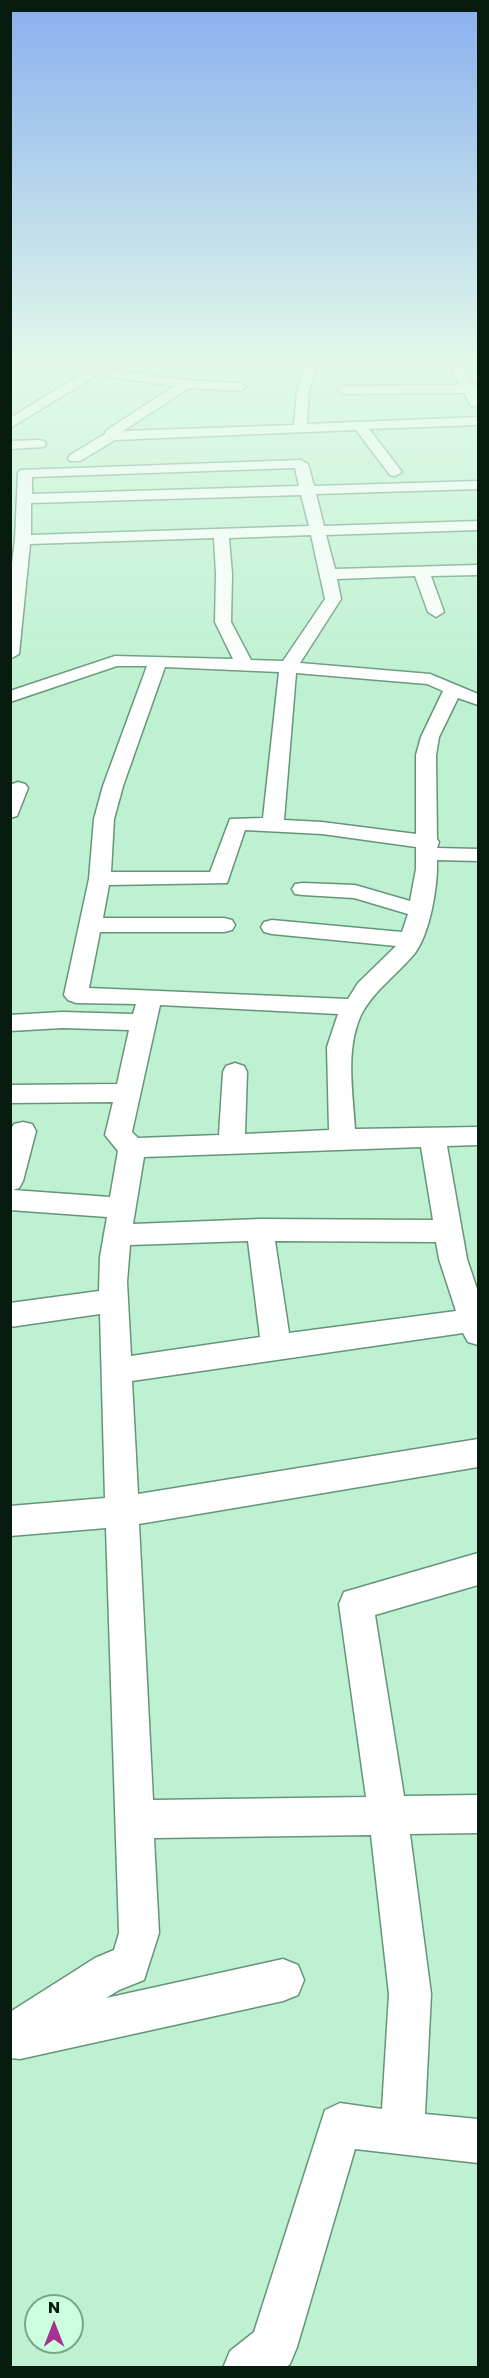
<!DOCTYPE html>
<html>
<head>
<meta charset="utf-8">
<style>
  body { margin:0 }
  #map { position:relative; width:489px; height:2378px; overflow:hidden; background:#bef1d1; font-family:Poppins,sans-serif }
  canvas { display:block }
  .frame { position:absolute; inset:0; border:12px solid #071b0f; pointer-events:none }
  .north { position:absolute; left:24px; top:2294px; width:60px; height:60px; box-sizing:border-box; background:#cbffde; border:2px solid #7da48b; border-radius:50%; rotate:0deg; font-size:16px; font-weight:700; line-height:24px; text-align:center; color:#071b0f }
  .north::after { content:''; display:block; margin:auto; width:21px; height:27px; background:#a5328e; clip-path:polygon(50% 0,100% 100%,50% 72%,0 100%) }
</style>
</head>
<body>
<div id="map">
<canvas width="489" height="2378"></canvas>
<div class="frame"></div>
<div class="north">N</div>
</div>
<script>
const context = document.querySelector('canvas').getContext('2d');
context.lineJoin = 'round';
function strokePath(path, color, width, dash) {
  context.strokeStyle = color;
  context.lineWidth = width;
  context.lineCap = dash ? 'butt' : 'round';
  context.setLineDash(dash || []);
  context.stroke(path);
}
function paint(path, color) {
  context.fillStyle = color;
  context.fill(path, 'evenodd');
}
const street = new Path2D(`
  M 98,364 L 112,364 L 107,369 L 186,380 L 240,383 L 246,387 L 240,391 L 189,388 L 123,431 L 294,425 L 297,390 L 306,364 L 318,364 L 309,390 L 307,424 L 478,417 L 478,425 L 369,429 L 402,472 L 395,476 L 390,475 L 356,430 L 115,440 L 80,461 L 70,461 L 68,458 L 70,455 L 105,434 L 107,430 L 174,386 L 97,375 L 10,428 L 10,418 Z
  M 449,364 L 461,364 L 473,385 L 478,385 L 478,406 L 471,406 L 464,393 L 344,394 L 338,390 L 344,386 L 460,385 Z
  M 39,440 L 44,441 L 46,444 L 44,447 L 10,449 L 10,441 Z
  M 301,460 L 308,464 L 314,486 L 478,481 L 478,489 L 316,494 L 324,526 L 478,521 L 478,530 L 326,535 L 335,569 L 478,565 L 478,575 L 431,576 L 444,612 L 436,617 L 428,612 L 415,576 L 337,579 L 341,599 L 300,663 L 430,674 L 478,694 L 478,705 L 458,698 L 439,737 L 436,755 L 437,839 L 439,842 L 437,848 L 478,849 L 478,861 L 437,860 C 438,886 430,933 415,953 C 397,975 374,990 361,1015 C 345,1050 353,1092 355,1129 L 478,1127 L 478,1145 L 447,1146 L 467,1259 L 478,1292 L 478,1345 L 468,1342 L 463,1333 L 132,1381 L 138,1494 L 478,1439 L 478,1467 L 139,1524 L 153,1800 L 366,1797 L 339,1604 L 344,1592 L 478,1553 L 478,1585 L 375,1615 L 404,1796 L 478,1795 L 478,1833 L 410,1834 L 431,1994 L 425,2114 L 478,2119 L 478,2163 L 355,2149 L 297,2347 L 290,2364 L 285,2368 L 223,2368 L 230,2351 L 254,2332 L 325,2110 L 340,2103 L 382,2109 L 389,1994 L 371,1835 L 154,1838 L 159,1933 L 144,1980 L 119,1990 L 106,1998 L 283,1959 L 298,1965 L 304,1980 L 298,1995 L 283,2001 L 20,2059 L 10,2058 L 10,2012 L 95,1958 L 114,1950 L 119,1933 L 106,1528 L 10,1536 L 10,1506 L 105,1498 L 100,1314 L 10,1327 L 10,1303 L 99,1291 L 100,1257 L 107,1217 L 10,1210 L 10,1130 L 14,1124 L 23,1122 L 32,1124 L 36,1131 L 23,1181 L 19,1188 L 13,1190 L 110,1197 L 118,1151 L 105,1135 L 113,1102 L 10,1103 L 10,1085 L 117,1084 L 129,1030 L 62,1028 L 10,1031 L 10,1015 L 62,1012 L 133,1014 L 136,1004 L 76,1003 L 68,1000 L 64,995 L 89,879 L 94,819 L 103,786 L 147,666 L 117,666 L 10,702 L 10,691 L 115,656 L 233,659 L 215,622 L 216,574 L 214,538 L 30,544 L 19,654 L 10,659 L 10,579 L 15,540 L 18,473 L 20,470 ZM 295,468 L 299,486 L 32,494 L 32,477 ZM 301,495 L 309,526 L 31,535 L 31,503 ZM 311,535 L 325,599 L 283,661 L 251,660 L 231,622 L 232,574 L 229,538 ZM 165,667 L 279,672 L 263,818 L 230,819 L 210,872 L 111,872 L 114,819 L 123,786 ZM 296,673 L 427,684 L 443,691 L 421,737 L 416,755 L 416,834 L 322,822 L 284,820 ZM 245,830 L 322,834 L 416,847 L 416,869 L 410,901 L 355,885 L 303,883 L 295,884 L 292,889 L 295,894 L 303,895 L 354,898 L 408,914 L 402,932 L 272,920 L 264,922 L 261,927 L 264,932 L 272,934 L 396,946 L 358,983 L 348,999 L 89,988 L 100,932 L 224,932 L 232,930 L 235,925 L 232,920 L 224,918 L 103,918 L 109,885 L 227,883 ZM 160,1005 L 338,1014 L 327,1047 L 329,1130 L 245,1134 L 247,1072 L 244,1066 L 235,1063 L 226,1066 L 223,1072 L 219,1135 L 138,1138 L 132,1132 ZM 421,1147 L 433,1220 L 260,1219 L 133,1224 L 144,1157 ZM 248,1241 L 260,1337 L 131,1356 L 127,1282 L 130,1245 ZM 275,1241 L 436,1242 L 439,1259 L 456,1311 L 289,1333 Z
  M 18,782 L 25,784 L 28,788 L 17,816 L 10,818 L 10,785 Z`);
strokePath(street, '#659578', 3);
paint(street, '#fff');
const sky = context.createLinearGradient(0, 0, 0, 697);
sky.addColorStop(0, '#89afef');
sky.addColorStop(0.52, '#e2f9ea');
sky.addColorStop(1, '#e2f9ea00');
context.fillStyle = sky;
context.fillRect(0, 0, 489, 697);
</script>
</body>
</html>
